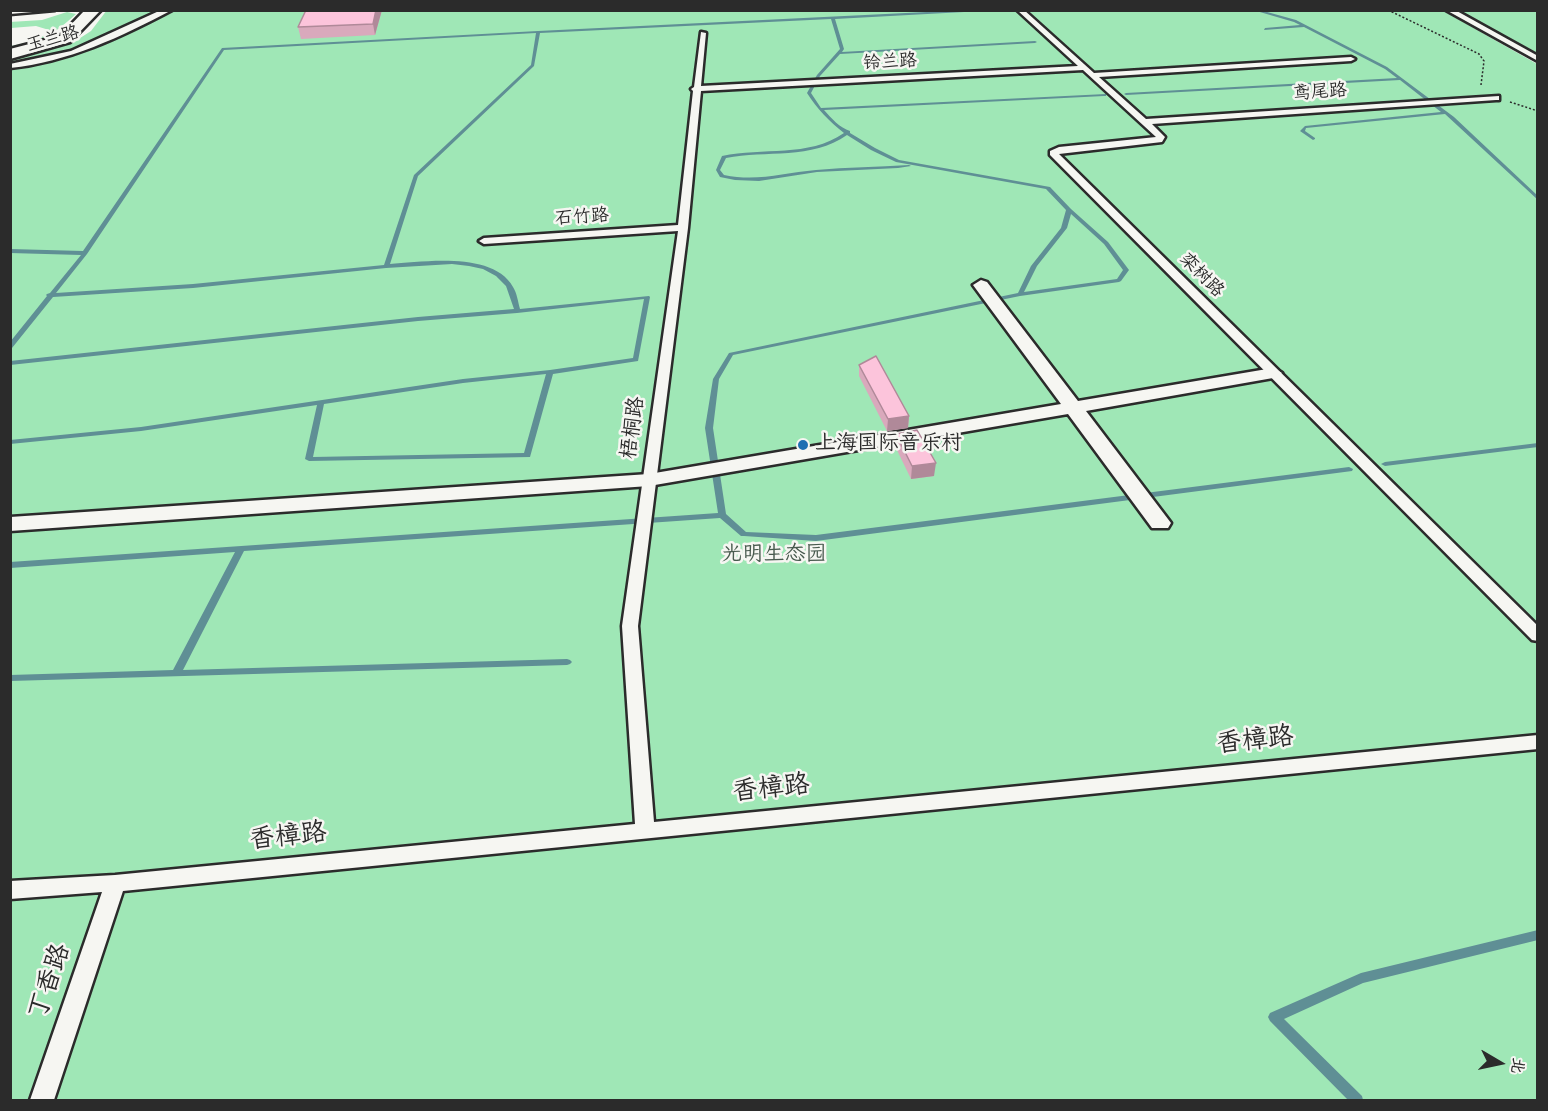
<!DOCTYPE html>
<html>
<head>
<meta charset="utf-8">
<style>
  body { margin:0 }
  #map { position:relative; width:1548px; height:1111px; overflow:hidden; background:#f6f6f2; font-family:"Architects Daughter","LXGW WenKai TC",sans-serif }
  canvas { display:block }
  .frame { position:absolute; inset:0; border:12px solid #2b2b2b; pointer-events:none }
  .north { position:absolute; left:1470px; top:1033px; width:60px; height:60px; -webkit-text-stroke:4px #f6f6f2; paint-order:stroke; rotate:99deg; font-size:16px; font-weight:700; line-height:24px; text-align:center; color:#2b2b2b }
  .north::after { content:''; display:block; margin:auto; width:21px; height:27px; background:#2b2b2b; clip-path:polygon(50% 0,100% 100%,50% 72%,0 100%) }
</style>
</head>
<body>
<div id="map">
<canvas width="1548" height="1111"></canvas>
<div class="frame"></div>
<div class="north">北</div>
</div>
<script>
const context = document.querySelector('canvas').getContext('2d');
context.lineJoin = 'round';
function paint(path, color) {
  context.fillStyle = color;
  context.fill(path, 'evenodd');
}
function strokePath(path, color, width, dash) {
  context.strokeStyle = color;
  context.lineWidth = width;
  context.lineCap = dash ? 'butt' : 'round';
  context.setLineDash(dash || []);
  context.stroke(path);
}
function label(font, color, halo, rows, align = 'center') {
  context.font = font + ' "Architects Daughter","LXGW WenKai TC",sans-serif';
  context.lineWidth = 5;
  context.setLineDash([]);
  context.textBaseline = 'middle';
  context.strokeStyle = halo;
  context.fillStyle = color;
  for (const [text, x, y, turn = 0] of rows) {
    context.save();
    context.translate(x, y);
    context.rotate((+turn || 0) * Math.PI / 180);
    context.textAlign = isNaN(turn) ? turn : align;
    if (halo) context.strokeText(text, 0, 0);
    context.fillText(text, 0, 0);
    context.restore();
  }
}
paint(new Path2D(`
  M 107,10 L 1442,10 L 1537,64 L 1537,1100 L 11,1100 L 11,58 L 74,42 L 91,31 Z
  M 1460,11 L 1537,11 L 1537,53 Z
  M 67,12 L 76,14 C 53,35 41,42 11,49 L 11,46 L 39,40 L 49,30 L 36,26 L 11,28 L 10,22 L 42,20 Z`), '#9fe7b6');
paint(new Path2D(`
  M 967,10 L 1001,10 L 835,19 L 844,49 L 842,52 L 1035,41 L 1037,42 L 1035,43 L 840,54 L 820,76 L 811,93 L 821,108 L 1106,94 L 1106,96 L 1104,96 L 824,110 C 831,118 840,128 850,131 L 850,133 L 875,148 L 899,160 L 1050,187 L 1071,209 L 1108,242 L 1129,270 L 1121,281 L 1119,282 L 1020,296 L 733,355 L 719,379 L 713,428 L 726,514 L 746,532 L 816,535 L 1349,467 L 1353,469 L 1352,471 L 816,541 L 744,536 L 741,536 L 720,518 L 244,551 L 183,670 L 567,659 L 570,660 L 572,662 L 570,664 L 567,665 L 10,681 L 10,675 L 173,670 L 235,552 L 10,568 L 10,562 L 718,513 L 705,428 L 713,379 L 729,353 L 1018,293 L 1031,266 L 1061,228 L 1066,210 L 1046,189 L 896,162 L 871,150 L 847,135 C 812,160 766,150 726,158 L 720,170 L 724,175 C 757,182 783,173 816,170 C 847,167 878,167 909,165 L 911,166 L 898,168 L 817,172 L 759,181 L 735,180 L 720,177 L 716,170 L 722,156 C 763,147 808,158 844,133 C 829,121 817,109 807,93 L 817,75 L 840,49 L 831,19 L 540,33 L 534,66 L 418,176 L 390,264 C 423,262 493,251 513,287 C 517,293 518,302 520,309 L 649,296 L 650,297 L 638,361 L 553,374 L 530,457 L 309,461 L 305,459 L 317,405 L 141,431 L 10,444 L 10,440 L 141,427 L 463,379 L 550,370 L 633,358 L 644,299 L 517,313 L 418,321 L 10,365 L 10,361 L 418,317 L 514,309 L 506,286 L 496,276 L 483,269 L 469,266 L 452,264 L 386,268 L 193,288 L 53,297 L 12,348 L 10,349 L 10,342 L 47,296 L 46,295 L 47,294 L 50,293 L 81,255 L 10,253 L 10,249 L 83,251 L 222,48 L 538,31 ZM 536,33 L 531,65 L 414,175 L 384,265 L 193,284 L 56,293 L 87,254 L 224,50 ZM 1071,214 L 1104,244 L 1123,270 L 1117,279 L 1024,292 L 1037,266 L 1067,228 ZM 546,374 L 524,453 L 313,457 L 324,404 L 463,383 Z
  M 1253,10 L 1260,10 L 1296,20 L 1387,67 L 1454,117 L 1538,196 L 1538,200 L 1445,114 L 1306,128 L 1305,131 L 1315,138 L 1315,139 L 1313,140 L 1300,131 L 1305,126 L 1441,112 L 1400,80 L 1126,95 L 1124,94 L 1126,93 L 1397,78 L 1385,69 L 1304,27 L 1264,30 L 1265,28 L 1300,25 L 1294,22 Z
  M 1538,443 L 1538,447 L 1385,466 L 1381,464 L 1385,462 Z
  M 1538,930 L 1538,940 L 1363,983 L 1284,1019 L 1362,1096 L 1363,1100 L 1348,1100 L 1270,1021 L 1268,1017 L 1270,1013 L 1361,973 Z`), '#5f8f95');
const service = new Path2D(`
  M 10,10 L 55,10 L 10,14 Z
  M 172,10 C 121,37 68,62 10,68 L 10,64 L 71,51 L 159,11 Z
  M 1017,10 L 1024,10 L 1094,73 L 1351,57 L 1355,59 L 1351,61 L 1099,77 L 1146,119 L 1499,96 L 1499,100 L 1496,100 L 1152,124 L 1165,137 L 1162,142 L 1059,154 L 1538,626 L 1538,641 L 1532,640 L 1050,155 L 1050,151 L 1059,147 L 1156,137 L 1083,70 L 701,91 L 688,228 L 638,626 L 654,822 L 1538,735 L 1538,749 L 123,891 L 54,1100 L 30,1100 L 102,892 L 10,899 L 10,881 L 115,875 L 635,824 L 622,626 L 678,231 L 484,244 L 479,241 L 484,238 L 678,225 L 693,91 L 691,89 L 694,87 L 701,32 L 706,33 L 701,86 L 1078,66 Z
  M 1446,10 L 1455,10 L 1538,56 L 1538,61 Z`);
const pedestrian = new Path2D(`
  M 981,280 L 987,282 L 1078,401 L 1273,368 L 1282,373 L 1273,378 L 1086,411 L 1171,523 L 1168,528 L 1152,528 L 1068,414 L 649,486 L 10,531 L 10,517 L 649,474 L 1061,404 L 973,285 Z`);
const tertiary = new Path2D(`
  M 85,10 L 101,10 L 70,42 L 10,59 L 10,49 L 60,36 Z`);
strokePath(service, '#2b2b2b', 5);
strokePath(pedestrian, '#2b2b2b', 5);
strokePath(tertiary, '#2b2b2b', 5);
strokePath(new Path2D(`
  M 1388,10 L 1479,54 L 1484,61 L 1481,85
  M 1510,102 L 1538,111`), '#2b2b2b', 1.5, [2, 2]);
paint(service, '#f6f6f2');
paint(pedestrian, '#f6f6f2');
paint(tertiary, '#f6f6f2');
paint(new Path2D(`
  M 382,10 L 375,35 L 301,39 L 298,27 Z
  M 859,365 L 909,416 L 908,428 L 887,431 L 859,376 Z
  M 896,434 L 934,476 L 911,479 L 895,446 Z`), '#d9a9bc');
paint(new Path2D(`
  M 376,10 L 382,10 L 375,35 L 373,24 Z
  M 909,416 L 908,428 L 887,431 L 888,419 Z
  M 936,463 L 934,476 L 911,479 L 912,466 Z`), '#b08999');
const building = new Path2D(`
  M 306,10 L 376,10 L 373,24 L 298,27 Z
  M 876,356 L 909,416 L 888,419 L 859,365 Z
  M 917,430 L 936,463 L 912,466 L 896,434 Z`);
paint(building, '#fcc4db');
strokePath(building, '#b08999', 1.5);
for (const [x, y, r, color] of [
  [803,445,6,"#1f6fb2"]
]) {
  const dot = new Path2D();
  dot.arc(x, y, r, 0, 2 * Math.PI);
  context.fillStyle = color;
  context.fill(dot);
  strokePath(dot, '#f6f6f2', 2);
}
label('18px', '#2b2b2b', '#f6f6f2', [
  ["玉兰路",53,40,-15],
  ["铃兰路",890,63,-3],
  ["鸢尾路",1320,93,-4],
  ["石竹路",582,218,-4],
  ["栾树路",1201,276,45]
]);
label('21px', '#2b2b2b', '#f6f6f2', [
  ["梧桐路",634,428,-82]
]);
label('21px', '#2b2b2b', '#f6f6f2', [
  ["上海国际音乐村",815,445]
], 'left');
label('21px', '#485a4e', '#f6f6f2', [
  ["光明生态园",774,556]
]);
label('26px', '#2b2b2b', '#f6f6f2', [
  ["香樟路",1255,742,-6],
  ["香樟路",771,790,-6],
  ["香樟路",288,838,-6],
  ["丁香路",51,982,-71]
]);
</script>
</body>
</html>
